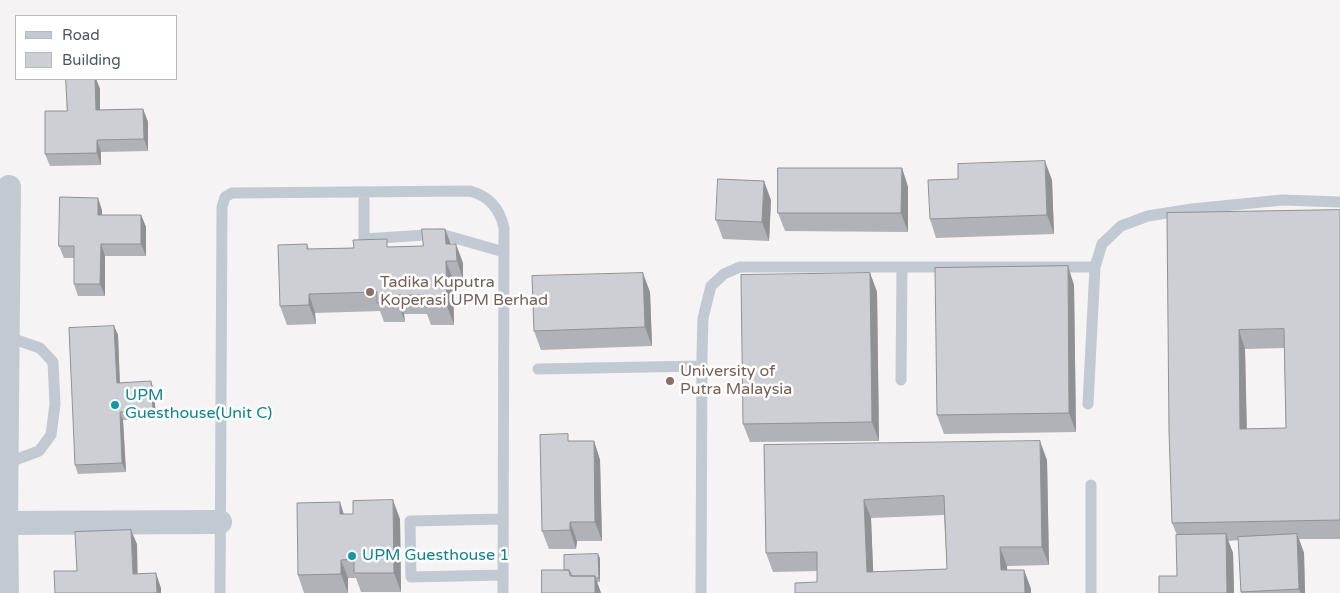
<!DOCTYPE html>
<html>
<head>
<meta charset="utf-8">
<style>
  body { margin:0 }
  #map { position:relative; width:1340px; height:593px; overflow:hidden; background:#f5f3f3; font-family:"Varela Round",sans-serif }
  canvas { display:block }
  .legend { position:absolute; left:15px; top:15px; width:162px; height:65px; box-sizing:border-box; background:#fff; border:1px solid #b7bbc0; margin:0; padding:6px 9px; list-style:none; font-size:15px; color:#4a5661 }
  .legend li { display:flex; align-items:center; gap:10px; height:25px }
  .legend b { width:25px; border:1px solid #b7bbc0 }
</style>
</head>
<body>
<div id="map">
<canvas width="1340" height="593"></canvas>
<ul class="legend">
<li><b style="height:6px;background:#c1cad2"></b>Road</li>
<li><b style="height:14px;background:#cdcfd5"></b>Building</li>
</ul>
</div>
<script>
const context = document.querySelector('canvas').getContext('2d');
context.lineJoin = 'round';
function strokePath(path, color, width, dash) {
  context.strokeStyle = color;
  context.lineWidth = width;
  context.lineCap = dash ? 'butt' : 'round';
  context.setLineDash(dash || []);
  context.stroke(path);
}
function paint(path, color) {
  context.fillStyle = color;
  context.fill(path, 'evenodd');
}
function label(font, color, halo, rows, align = 'center') {
  context.font = font + ' "Varela Round",sans-serif';
  context.lineWidth = 5;
  context.setLineDash([]);
  context.textBaseline = 'middle';
  context.strokeStyle = halo;
  context.fillStyle = color;
  for (const [text, x, y, turn = 0] of rows) {
    context.save();
    context.translate(x, y);
    context.rotate((+turn || 0) * Math.PI / 180);
    context.textAlign = isNaN(turn) ? turn : align;
    if (halo) context.strokeText(text, 0, 0);
    context.fillText(text, 0, 0);
    context.restore();
  }
}
strokePath(new Path2D(`
  M 364,192 L 364,239 L 441,234 L 504,252
  M 538,369 L 702,366
  M 901,380 L 902,267
  M 1088,404 L 1095,267 L 1102,244 L 1121,226 L 1148,216 L 1192,209 L 1282,200 L 1340,202
  M 7,463 L 39,451 L 51,435 L 55,404 L 53,362 L 40,348 L 8,337
  M 503,575 L 411,577 L 410,521 L 503,519
  M 220,593 L 222,207 L 225,197 L 232,193 L 470,191 C 489,196 500,209 504,228 L 503,593
  M 701,593 L 702,355 L 703,318 L 711,286 L 724,274 L 740,267 L 1095,267
  M 1091,593 L 1091,485`), '#c1cad2', 11);
strokePath(new Path2D(`
  M 0,523 L 220,522
  M 7,593 L 6,523 L 9,187`), '#c1cad2', 24);
paint(new Path2D(`
  M 66,79 L 96,79 L 100,89 L 100,110 L 143,109 L 148,122 L 148,151 L 101,152 L 101,165 L 50,166 L 45,154 L 67,111 Z
  M 902,168 L 908,187 L 908,232 L 785,231 L 778,213 Z
  M 1052,180 L 1054,234 L 936,238 L 930,219 Z
  M 771,200 L 769,241 L 723,239 L 716,220 Z
  M 102,210 L 102,215 L 141,215 L 146,227 L 146,256 L 105,256 L 105,296 L 78,296 L 74,284 L 74,258 L 64,258 L 59,246 Z
  M 1340,210 L 1340,539 L 1299,539 L 1304,553 L 1305,593 L 1241,593 L 1239,540 L 1228,541 L 1233,553 L 1234,593 L 1159,593 L 1177,576 L 1177,535 L 1172,523 L 1167,213 ZM 1284,348 L 1286,428 L 1247,429 L 1245,349 Z
  M 445,229 L 451,244 L 463,263 L 463,279 L 453,279 L 454,325 L 431,325 L 427,314 L 404,314 L 405,322 L 384,322 L 380,311 L 315,313 L 316,324 L 287,325 L 280,306 L 307,244 L 309,249 L 423,246 Z
  M 870,273 L 877,292 L 879,441 L 750,442 L 743,424 Z
  M 1074,285 L 1076,432 L 944,434 L 937,415 Z
  M 650,292 L 652,346 L 541,350 L 534,331 Z
  M 114,326 L 118,335 L 120,383 L 154,390 L 156,419 L 123,420 L 126,472 L 78,474 L 75,465 Z
  M 571,441 L 594,441 L 600,460 L 602,541 L 577,541 L 576,549 L 549,549 L 542,531 Z
  M 764,445 L 1047,460 L 1049,565 L 1007,566 L 1007,570 L 1024,570 L 1031,589 L 817,582 L 817,571 L 773,572 L 766,553 ZM 944,515 L 947,569 L 873,572 L 871,518 Z
  M 344,514 L 400,519 L 401,592 L 361,592 L 356,578 L 348,578 L 348,593 L 304,593 L 298,575 Z
  M 600,558 L 600,582 L 597,582 L 601,593 L 542,593 L 564,570 Z`), '#b0b2b7');
paint(new Path2D(`
  M 95,79 L 96,79 L 100,89 L 100,122 L 96,110 Z
  M 143,109 L 148,122 L 148,151 L 144,139 Z
  M 97,140 L 101,152 L 101,165 L 97,153 Z
  M 1045,161 L 1052,180 L 1054,234 L 1047,215 Z
  M 902,168 L 908,187 L 908,232 L 901,213 Z
  M 764,181 L 771,200 L 769,241 L 762,222 Z
  M 98,198 L 102,210 L 102,227 L 98,215 Z
  M 141,215 L 146,227 L 146,256 L 141,244 Z
  M 445,229 L 452,248 L 446,244 Z
  M 101,244 L 105,256 L 105,296 L 100,284 Z
  M 456,244 L 463,263 L 463,279 L 457,261 Z
  M 446,261 L 453,279 L 454,325 L 447,306 Z
  M 1068,266 L 1074,285 L 1076,432 L 1069,413 Z
  M 643,273 L 650,292 L 652,346 L 645,327 Z
  M 870,273 L 877,292 L 879,441 L 872,422 Z
  M 309,294 L 315,313 L 316,324 L 309,305 Z
  M 398,295 L 404,314 L 405,322 L 398,303 Z
  M 114,326 L 118,335 L 120,391 L 117,383 Z
  M 1239,330 L 1245,349 L 1247,448 L 1240,429 Z
  M 151,381 L 154,390 L 156,419 L 153,410 Z
  M 120,412 L 123,420 L 126,472 L 122,463 Z
  M 594,441 L 600,460 L 602,541 L 595,522 Z
  M 1040,441 L 1047,460 L 1049,565 L 1042,547 Z
  M 393,500 L 400,519 L 401,592 L 394,573 Z
  M 864,500 L 871,518 L 874,591 L 867,572 Z
  M 340,502 L 346,521 L 340,514 Z
  M 570,522 L 577,541 L 576,549 L 570,530 Z
  M 131,530 L 137,544 L 138,588 L 133,574 Z
  M 1226,534 L 1233,553 L 1234,593 L 1227,593 Z
  M 1297,534 L 1304,553 L 1305,593 L 1301,593 L 1299,589 Z
  M 1000,547 L 1007,566 L 1008,589 L 1001,570 Z
  M 598,554 L 600,558 L 600,582 L 599,578 Z
  M 341,560 L 348,578 L 348,593 L 341,574 Z
  M 1024,570 L 1031,589 L 1031,593 L 1025,593 Z
  M 156,573 L 161,588 L 161,593 L 157,593 Z
  M 595,576 L 601,593 L 595,593 Z`), '#909195');
const building = new Path2D(`
  M 66,79 L 95,79 L 96,110 L 143,109 L 144,139 L 97,140 L 97,153 L 45,154 L 45,111 L 67,111 Z
  M 1045,161 L 1047,215 L 930,219 L 928,180 L 958,179 L 958,164 Z
  M 778,168 L 902,168 L 901,213 L 778,213 Z
  M 718,179 L 764,181 L 762,222 L 716,220 Z
  M 60,197 L 98,198 L 98,215 L 141,215 L 141,244 L 101,244 L 100,284 L 74,284 L 74,246 L 59,246 Z
  M 1340,210 L 1340,520 L 1172,523 L 1169,431 L 1167,213 ZM 1284,329 L 1286,428 L 1240,429 L 1239,330 Z
  M 422,229 L 445,229 L 446,244 L 456,244 L 457,261 L 446,261 L 447,306 L 425,307 L 424,295 L 398,295 L 398,303 L 377,303 L 377,292 L 309,294 L 309,305 L 280,306 L 278,245 L 307,244 L 307,249 L 354,248 L 353,240 L 387,239 L 387,247 L 423,246 Z
  M 1068,266 L 1069,413 L 937,415 L 935,268 Z
  M 643,273 L 645,327 L 534,331 L 532,276 Z
  M 870,273 L 872,422 L 743,424 L 741,275 Z
  M 114,326 L 117,383 L 151,381 L 153,410 L 120,412 L 122,463 L 75,465 L 69,328 Z
  M 568,434 L 568,441 L 594,441 L 595,522 L 570,522 L 570,530 L 542,531 L 540,435 Z
  M 1040,441 L 1042,547 L 1000,547 L 1001,570 L 1024,570 L 1025,593 L 795,593 L 795,583 L 817,582 L 817,552 L 766,553 L 764,445 ZM 944,496 L 947,569 L 867,572 L 864,500 Z
  M 393,500 L 394,573 L 354,573 L 354,559 L 341,560 L 341,574 L 298,575 L 297,503 L 340,502 L 340,514 L 353,514 L 353,501 Z
  M 131,530 L 133,574 L 156,573 L 157,593 L 55,593 L 54,571 L 77,571 L 75,532 Z
  M 1226,534 L 1227,593 L 1159,593 L 1159,576 L 1177,576 L 1176,535 Z
  M 1297,534 L 1299,589 L 1241,592 L 1238,537 Z
  M 598,554 L 599,578 L 595,578 L 595,576 L 572,576 L 569,570 L 564,570 L 564,555 Z
  M 542,570 L 569,570 L 570,576 L 595,576 L 595,593 L 542,593 Z`);
paint(building, '#cdcfd5');
strokePath(building, '#909195', 1);
for (const [x, y, r, color] of [
  [370,292,5,"#8d6e63"],
  [670,381,5,"#8d6e63"],
  [115,405,5,"#0f9aa8"],
  [352,556,5,"#0f9aa8"]
]) {
  const dot = new Path2D();
  dot.arc(x, y, r, 0, 2 * Math.PI);
  context.fillStyle = color;
  context.fill(dot);
  strokePath(dot, '#fff', 2);
}
label('16px', '#785e54', '#fff', [
  ["Tadika Kuputra",380,283],
  ["Koperasi UPM Berhad",380,301],
  ["University of",680,372],
  ["Putra Malaysia",680,390]
], 'left');
label('16px', '#0d838f', '#fff', [
  ["UPM",125,396],
  ["Guesthouse(Unit C)",125,414],
  ["UPM Guesthouse 1",362,556]
], 'left');
</script>
</body>
</html>
